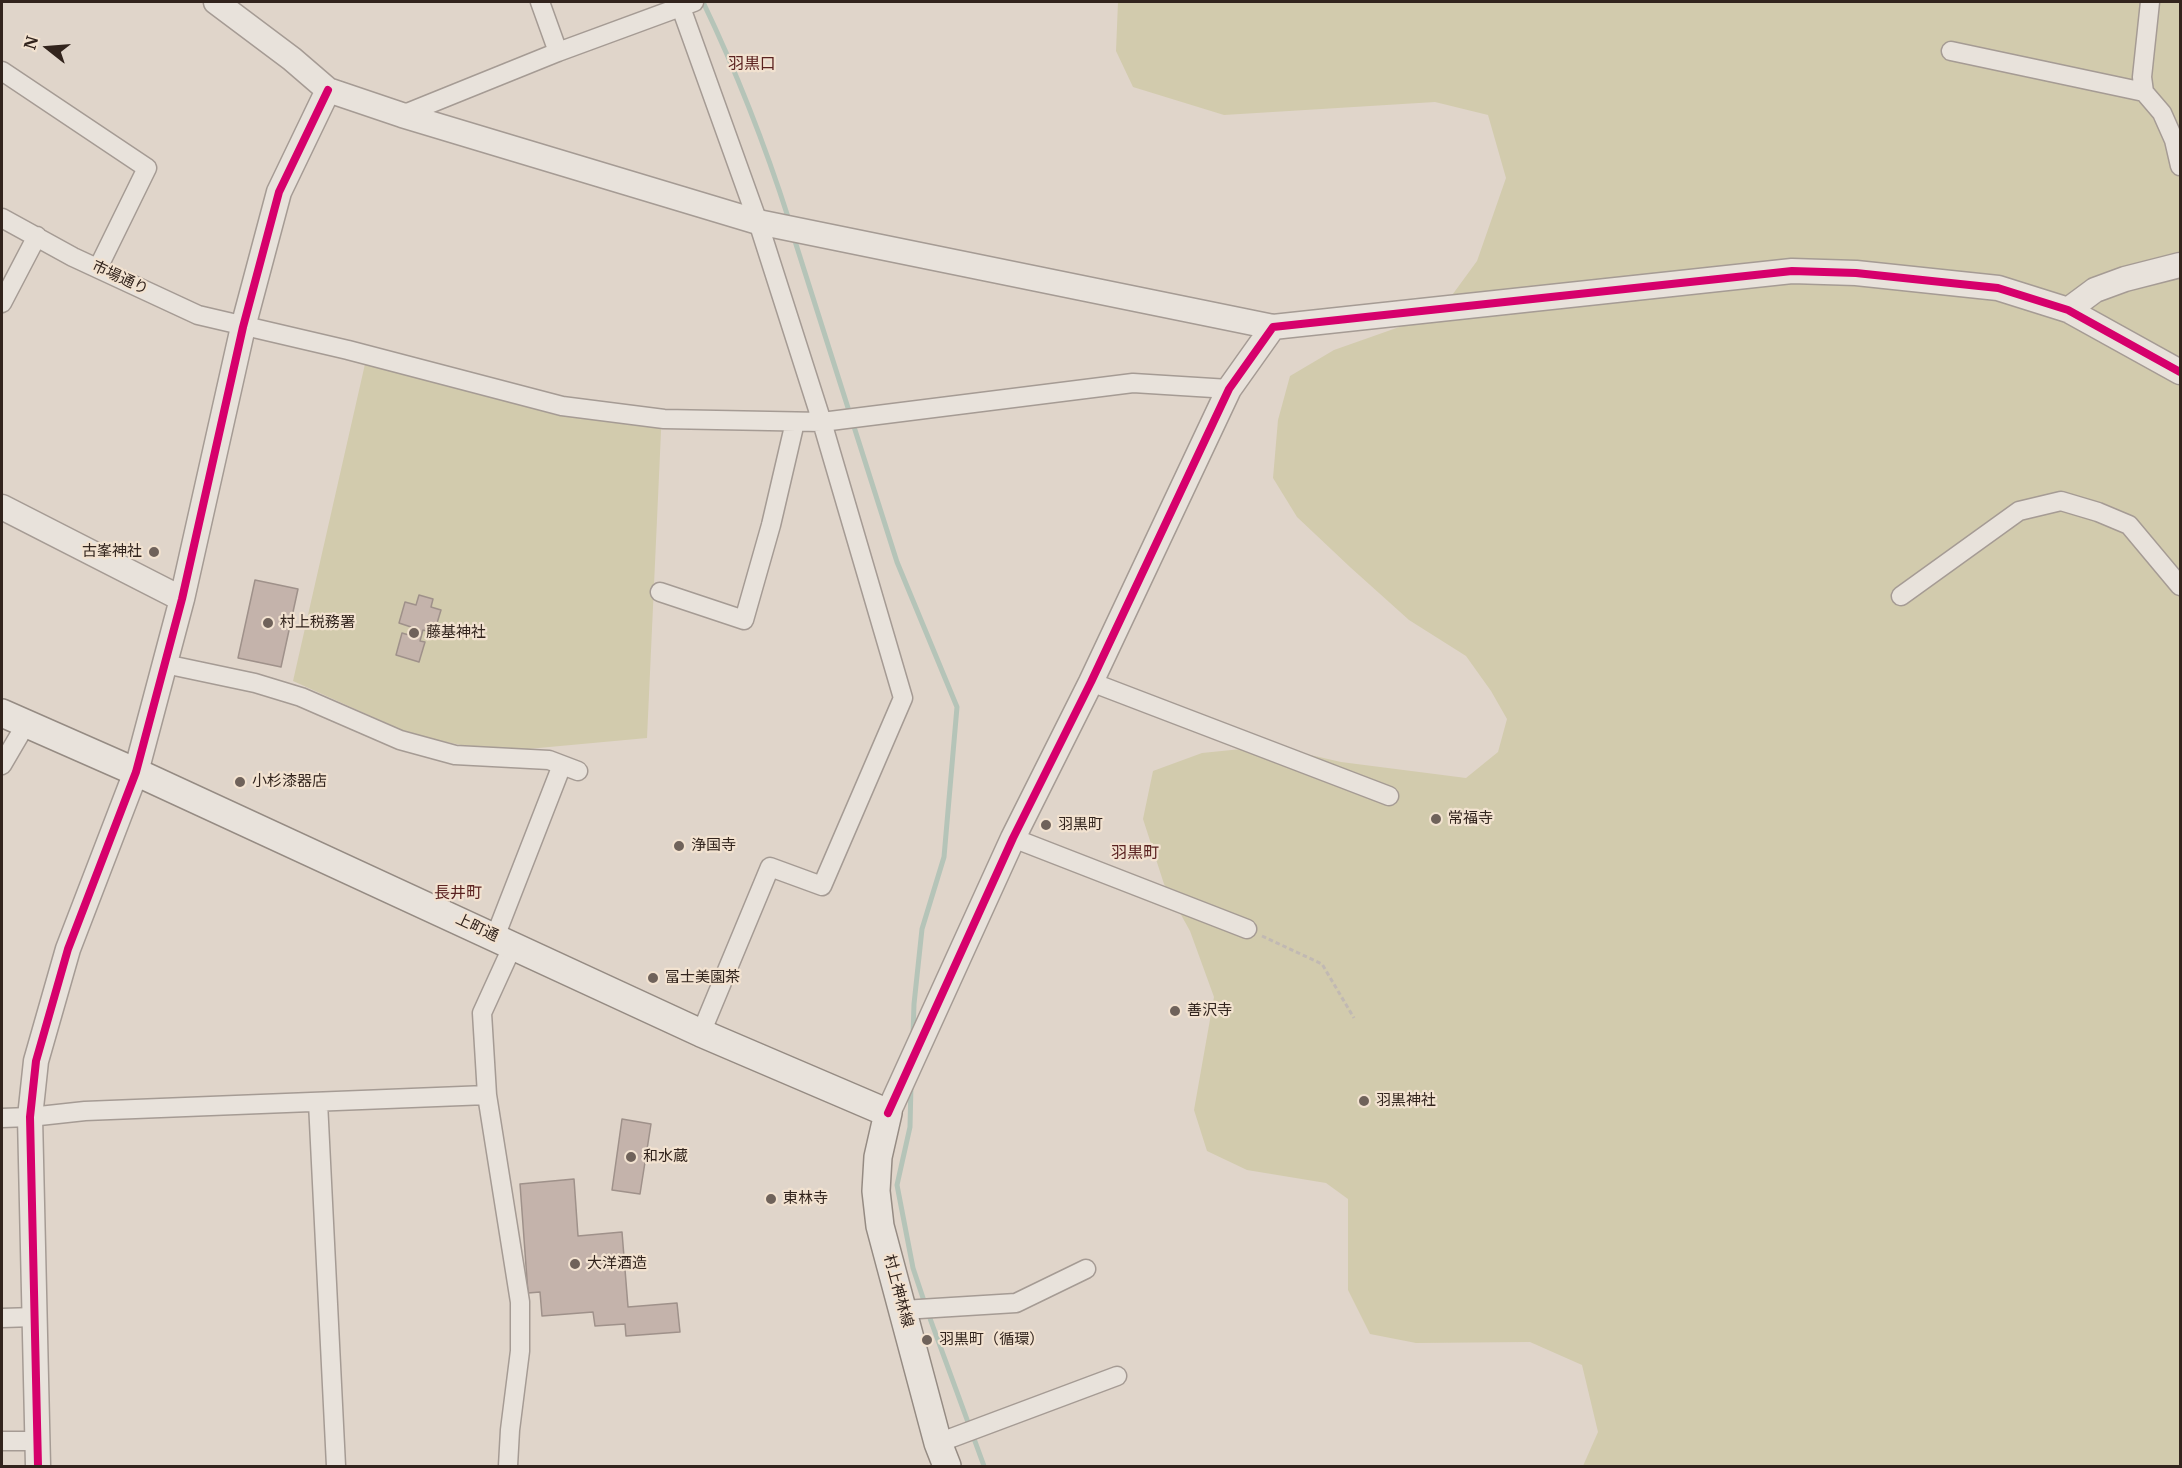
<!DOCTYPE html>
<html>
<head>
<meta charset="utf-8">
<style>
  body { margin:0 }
  #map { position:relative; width:2182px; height:1468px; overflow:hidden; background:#e0d5ca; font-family:Merriweather,serif }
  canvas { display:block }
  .frame { position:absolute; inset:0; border:3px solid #32241d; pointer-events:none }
  .north { position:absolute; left:18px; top:18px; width:60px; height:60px; -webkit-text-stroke:4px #f2e2d0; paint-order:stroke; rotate:287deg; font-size:16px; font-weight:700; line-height:24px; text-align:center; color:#32241d }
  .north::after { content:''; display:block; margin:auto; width:21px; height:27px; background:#32241d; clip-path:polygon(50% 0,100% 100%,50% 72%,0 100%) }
</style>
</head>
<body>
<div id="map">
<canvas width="2182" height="1468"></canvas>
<div class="frame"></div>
<div class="north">N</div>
</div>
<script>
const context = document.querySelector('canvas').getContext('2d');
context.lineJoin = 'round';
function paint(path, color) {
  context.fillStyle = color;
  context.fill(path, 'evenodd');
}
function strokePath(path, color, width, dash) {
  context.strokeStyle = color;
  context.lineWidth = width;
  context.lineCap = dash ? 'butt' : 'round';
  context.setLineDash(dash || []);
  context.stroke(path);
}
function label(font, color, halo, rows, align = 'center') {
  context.font = font + ' Merriweather,"Noto Sans JP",serif';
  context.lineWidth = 4.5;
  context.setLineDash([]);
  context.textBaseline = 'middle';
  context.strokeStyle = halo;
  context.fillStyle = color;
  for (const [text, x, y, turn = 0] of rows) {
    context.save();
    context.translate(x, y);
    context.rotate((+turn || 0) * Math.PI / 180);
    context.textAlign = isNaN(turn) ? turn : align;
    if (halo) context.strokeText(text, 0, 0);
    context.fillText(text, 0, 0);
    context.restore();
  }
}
paint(new Path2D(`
  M 1118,2 L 2180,2 L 2180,1466 L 1583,1466 L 1598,1432 L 1582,1365 L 1530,1342 L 1416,1343 L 1370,1334 L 1348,1290 L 1348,1199 L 1326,1183 L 1247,1170 L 1207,1151 L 1194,1110 L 1214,997 L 1190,931 L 1164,884 L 1143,819 L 1153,771 L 1202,753 L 1271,746 L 1341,762 L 1466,778 L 1498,752 L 1507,719 L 1491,691 L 1466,656 L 1409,620 L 1350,567 L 1297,517 L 1273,478 L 1278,420 L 1290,376 L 1334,350 L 1439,313 L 1477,261 L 1506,178 L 1488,115 L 1435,102 L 1224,115 L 1133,87 L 1116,51 Z
  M 365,364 L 515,400 L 662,410 L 647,738 L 495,752 L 413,735 L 293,681 Z`), '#d2cbad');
strokePath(new Path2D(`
  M 703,2 C 737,73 765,145 789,220
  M 794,238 L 897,562 L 957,707 L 944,857 L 922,929 L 914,1004 L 913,1036
  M 911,1084 L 910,1127 L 897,1185 L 913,1268 L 925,1304
  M 928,1313 L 984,1466`), '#b5c4b8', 5);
const building = new Path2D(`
  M 255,580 L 298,589 L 281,667 L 238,658 Z
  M 419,595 L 433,599 L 431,607 L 441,610 L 434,633 L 423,630 L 420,641 L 425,642 L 419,662 L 396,655 L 402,633 L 409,635 L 411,627 L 399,623 L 405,602 L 416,605 Z
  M 622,1119 L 651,1124 L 640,1194 L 612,1190 Z
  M 574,1179 L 578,1236 L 622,1232 L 628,1307 L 677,1303 L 680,1332 L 626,1336 L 625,1324 L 595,1326 L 593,1312 L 542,1316 L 540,1292 L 528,1293 L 520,1184 Z`);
paint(building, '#c4b3ab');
strokePath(building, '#9f918a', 1.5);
const minor = new Path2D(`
  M 540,2 L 558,52
  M 679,2 L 758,222 L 822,422 L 903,698 L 822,886 L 770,867 L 701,1033
  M 2150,2 L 2142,77 L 2144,92 L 2162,113 L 2174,140 L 2180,166
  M 1951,51 L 2144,92
  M 2,71 L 147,168 L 98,268
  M 402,115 L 558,52 L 694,2
  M 2,218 L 73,257 L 198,315 L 348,350 L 562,406 L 664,419 L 822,422 L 1133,383 L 1229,389
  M 2,303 L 37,236
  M 660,592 L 744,620 L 771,525 L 795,422
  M 1901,596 L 2019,511 L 2061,501 L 2098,512 L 2129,525 L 2180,586
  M 165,664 L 255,683 L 301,697 L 400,740 L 455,755 L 549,760 L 578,771
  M 1091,682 L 1389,796
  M 2,765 L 26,724
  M 1013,838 L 1247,929
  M 495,937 L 562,765
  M 318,1102 L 336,1466
  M 2,1118 L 30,1117 L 85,1111 L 487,1095
  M 903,1310 L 1016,1303 L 1086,1269
  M 2,1318 L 35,1317
  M 2,1441 L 37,1441
  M 938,1443 L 1117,1376
  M 508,1466 L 510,1430 L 520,1351 L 520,1302 L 487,1095 L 482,1013 L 513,945`);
const tertiary = new Path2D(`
  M 216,2 L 292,59 L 328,90 L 402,115 L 758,222 L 1273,327
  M 2068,310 L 2095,290 L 2125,279 L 2180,265
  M 2,507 L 182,599
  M 888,1113 L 1013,838 L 1091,682 L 1229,389 L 1273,327 L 1792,271 L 1856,273 L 1998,288 L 2068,310 L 2180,372
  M 38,1466 L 30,1117 L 36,1061 L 68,949 L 136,772 L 182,599 L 243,327 L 279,192 L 328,90`);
const secondary = new Path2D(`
  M 2,713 L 136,772 L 701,1033 L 888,1113 L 878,1157 L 876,1191 L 880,1226 L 938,1443 L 947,1466`);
strokePath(minor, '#a59b94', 21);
strokePath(tertiary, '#a59b94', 27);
strokePath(secondary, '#958b83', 30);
strokePath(new Path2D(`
  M 1262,936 L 1322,964 L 1354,1018`), '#c1b9b3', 3, [4.5, 3]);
strokePath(minor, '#e8e2db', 18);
strokePath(tertiary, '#e8e2db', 24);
strokePath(secondary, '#e8e2db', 27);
strokePath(new Path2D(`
  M 888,1113 L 1013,838 L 1091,682 L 1229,389 L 1273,327 L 1792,271 L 1856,273 L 1998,288 L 2068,310 L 2180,372
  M 38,1466 L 30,1117 L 36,1061 L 68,949 L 136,772 L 182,599 L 243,327 L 279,192 L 328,90`), '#d6006c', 8);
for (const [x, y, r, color] of [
  [154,552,6,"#6f625a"],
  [268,623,6,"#6f625a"],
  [414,633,6,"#6f625a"],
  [240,782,6,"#6f625a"],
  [1436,819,6,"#6f625a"],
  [1046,825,6,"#6f625a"],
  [679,846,6,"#6f625a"],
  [653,978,6,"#6f625a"],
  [1175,1011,6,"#6f625a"],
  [1364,1101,6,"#6f625a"],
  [631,1157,6,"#6f625a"],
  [771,1199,6,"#6f625a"],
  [575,1264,6,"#6f625a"],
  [927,1340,6,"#6f625a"]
]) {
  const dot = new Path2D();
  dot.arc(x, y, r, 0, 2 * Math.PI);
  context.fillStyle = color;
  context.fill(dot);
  strokePath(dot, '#f2e2d0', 2);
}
label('15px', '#32241d', '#f2e2d0', [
  ["市場通り",120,278,25],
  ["上町通",477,928,25],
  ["村上神林線",898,1291,75]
]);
label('15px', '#32241d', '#f2e2d0', [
  ["古峯神社",142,552,"right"],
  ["村上税務署",280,623],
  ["藤基神社",426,633],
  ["小杉漆器店",252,782],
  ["常福寺",1448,819],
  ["羽黒町",1058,825],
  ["浄国寺",691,846],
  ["冨士美園茶",665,978],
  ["善沢寺",1187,1011],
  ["羽黒神社",1376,1101],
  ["和水蔵",643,1157],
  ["東林寺",783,1199],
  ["大洋酒造",587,1264],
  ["羽黒町（循環）",939,1340]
], 'left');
label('16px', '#5b2220', '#f2e2d0', [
  ["羽黒口",752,64],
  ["羽黒町",1135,853],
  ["長井町",458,893]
]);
</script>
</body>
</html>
